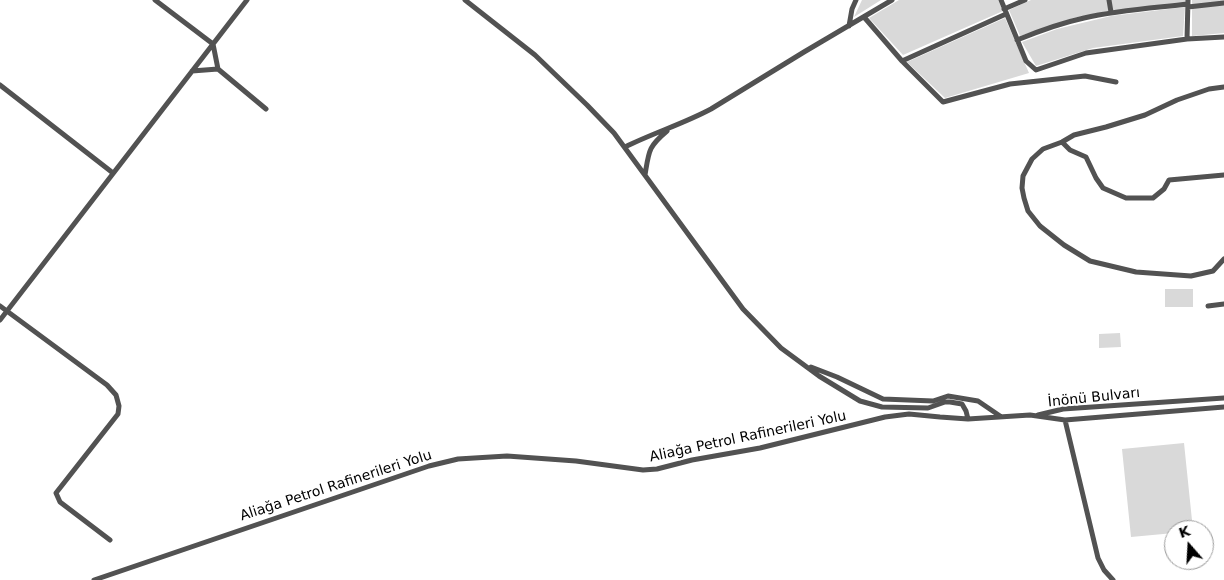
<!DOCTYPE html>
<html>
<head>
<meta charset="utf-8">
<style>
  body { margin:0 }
  #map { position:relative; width:1224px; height:580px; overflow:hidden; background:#fff; font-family:"DejaVu Sans",sans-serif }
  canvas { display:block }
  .north { position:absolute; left:1164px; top:520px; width:50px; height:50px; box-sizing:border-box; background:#fff; border:1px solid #999; border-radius:50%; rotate:341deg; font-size:14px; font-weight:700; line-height:20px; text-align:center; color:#000 }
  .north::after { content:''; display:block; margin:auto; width:18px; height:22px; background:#000; clip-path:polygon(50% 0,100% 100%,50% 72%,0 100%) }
</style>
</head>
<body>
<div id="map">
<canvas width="1224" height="580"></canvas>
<div class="north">K</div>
</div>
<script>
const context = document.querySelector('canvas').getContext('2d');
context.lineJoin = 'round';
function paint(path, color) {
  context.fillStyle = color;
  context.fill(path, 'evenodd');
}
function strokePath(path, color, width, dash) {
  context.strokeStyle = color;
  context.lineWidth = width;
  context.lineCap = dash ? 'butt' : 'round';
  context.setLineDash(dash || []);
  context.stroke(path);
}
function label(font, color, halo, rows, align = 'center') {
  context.font = font + ' "DejaVu Sans",sans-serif';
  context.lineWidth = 4;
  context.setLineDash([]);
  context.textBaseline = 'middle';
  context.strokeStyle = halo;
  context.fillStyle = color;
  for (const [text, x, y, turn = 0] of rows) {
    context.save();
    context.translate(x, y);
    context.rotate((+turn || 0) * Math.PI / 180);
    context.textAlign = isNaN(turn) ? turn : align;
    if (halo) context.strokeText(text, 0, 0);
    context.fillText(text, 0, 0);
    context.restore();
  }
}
paint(new Path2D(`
  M 862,0 L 881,0 L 854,17 Z
  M 899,0 L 998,0 L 1003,11 L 903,55 L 869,18 Z
  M 1031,0 L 1186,0 L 1186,3 L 1108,11 L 1073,18 L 1020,36 L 1009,10 Z
  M 1192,0 L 1224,0 L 1224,33 L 1192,36 Z
  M 1185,7 L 1183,36 L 1093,48 L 1036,66 L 1022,42 L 1057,29 L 1111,16 Z
  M 1005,18 L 1029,73 L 945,98 L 907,62 Z
  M 1165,289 L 1193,289 L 1193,307 L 1165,307 Z
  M 1120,333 L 1121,347 L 1099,348 L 1099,334 Z
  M 1184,443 L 1193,530 L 1174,530 L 1174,533 L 1131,537 L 1122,449 Z`), '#d9d9d9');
strokePath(new Path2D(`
  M 155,0 L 213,44 L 218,69 L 266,109
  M 465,0 L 535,55 L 587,105 L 614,133 L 743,309 L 781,348 L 819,376 L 860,401 L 882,407 L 928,408 L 945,402 L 950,402 L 962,404 L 966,411 L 968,419
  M 1001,0 L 1026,61 L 1036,70 L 1086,53 L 1187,39 L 1224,37
  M 1109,0 L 1111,12
  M 1188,7 L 1224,3
  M 1004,9 L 1025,0
  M 864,17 L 902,61 L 943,102 L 1010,84 L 1085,76 L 1116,82
  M 849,26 L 852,9 L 856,0
  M 1187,39 L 1188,0
  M 1017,40 C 1039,31 1061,23 1084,18 C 1118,10 1153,8 1188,4
  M 902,61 L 1006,14
  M 192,71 L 218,69
  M 0,85 L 113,173
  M 1224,87 L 1209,89 L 1177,100 L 1145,115 L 1106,127 L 1074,135 L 1062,142 L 1043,149 L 1032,159 L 1023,176 L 1022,188 L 1024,198 L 1028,211 L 1040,226 L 1064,245 L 1090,261 L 1136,272 L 1191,276 L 1213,271 L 1224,259
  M 1062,142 L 1070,150 L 1086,157 L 1096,178 L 1103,188 L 1126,198 L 1153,198 L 1164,189 L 1169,180 L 1224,175
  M 625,147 C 653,133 683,124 711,109 L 804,52 L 892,0
  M 645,175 C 649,151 648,147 667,131
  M 0,306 L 107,385 L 116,395 L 119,406 L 118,414 L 56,493 L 60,502 L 110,540
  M 1208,306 L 1224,304
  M 0,320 L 247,0
  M 811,367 L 837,377 L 883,399 L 933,401 L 948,396 L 978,401 L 1000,416
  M 1038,415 L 1063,409 L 1224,398
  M 1065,420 L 1098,558 L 1104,570 L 1113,580
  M 94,580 L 429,466 L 458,459 L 507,456 L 576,461 L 643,470 L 657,469 L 692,460 L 760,448 L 885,417 L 909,414 L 940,417 L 968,419 L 1030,415 L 1065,420 L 1224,407`), '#525252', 5);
label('14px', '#000', '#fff', [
  ["İnönü Bulvarı",1094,398,-6],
  ["Aliağa Petrol Rafinerileri Yolu",748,437,-12],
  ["Aliağa Petrol Rafinerileri Yolu",336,486,-18]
]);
</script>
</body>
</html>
